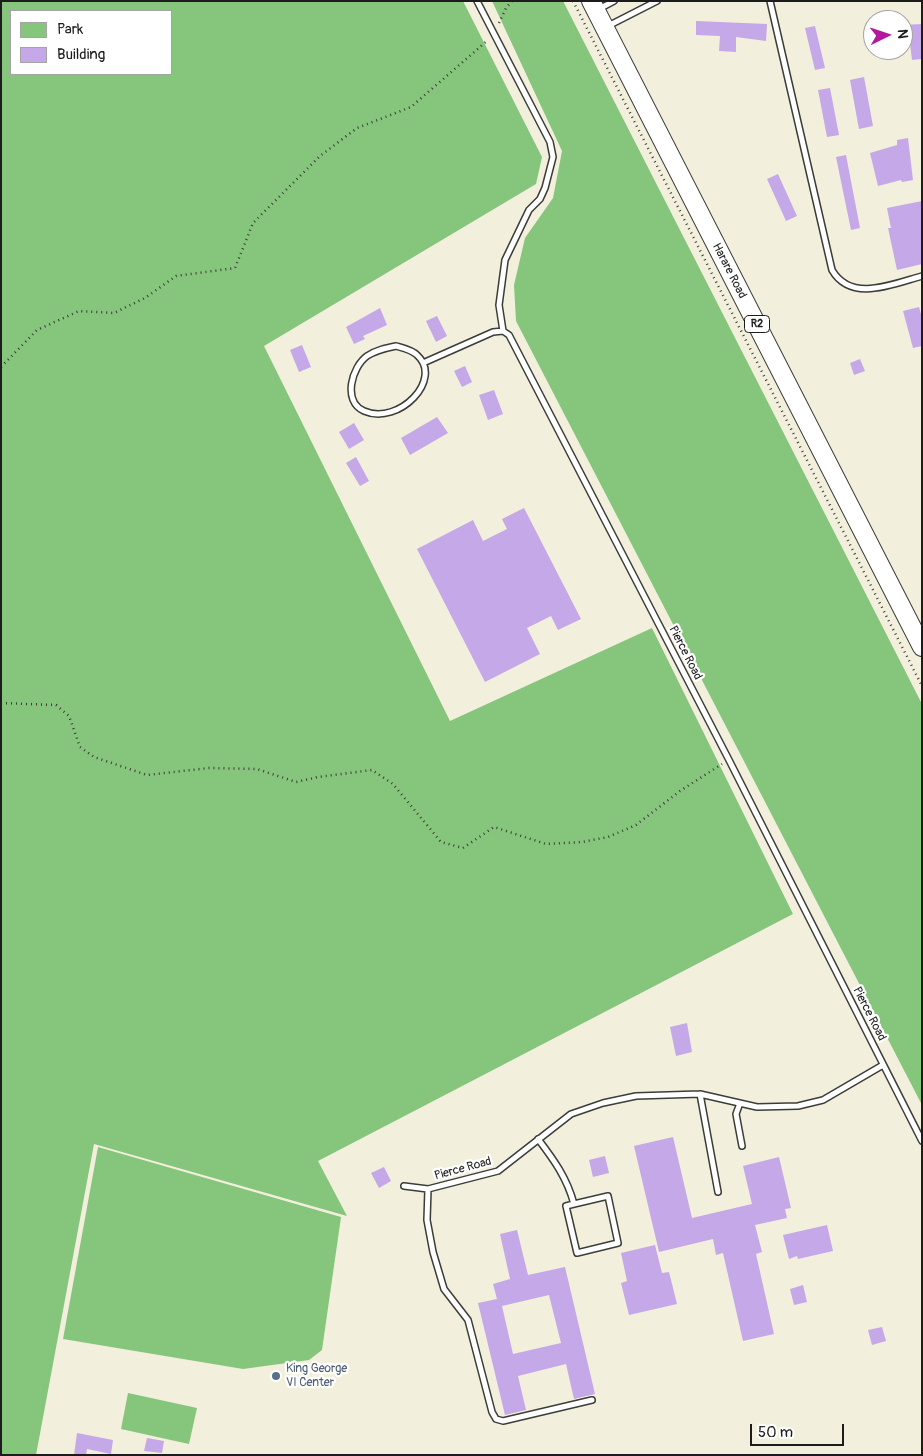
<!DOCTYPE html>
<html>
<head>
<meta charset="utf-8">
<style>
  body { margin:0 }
  #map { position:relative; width:923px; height:1456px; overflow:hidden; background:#f2efdd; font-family:Pangolin,sans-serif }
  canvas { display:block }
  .frame { position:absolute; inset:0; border:2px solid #1c1c1c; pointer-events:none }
  .legend { position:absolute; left:10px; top:10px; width:162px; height:65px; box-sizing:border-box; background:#fff; border:1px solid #a4a4a4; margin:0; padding:6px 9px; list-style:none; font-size:15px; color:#1c1c1c }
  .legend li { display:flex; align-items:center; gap:10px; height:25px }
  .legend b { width:25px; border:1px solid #a4a4a4 }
  .north { position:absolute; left:863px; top:10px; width:50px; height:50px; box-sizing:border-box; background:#fff; border:1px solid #a4a4a4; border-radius:50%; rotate:86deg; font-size:14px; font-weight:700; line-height:20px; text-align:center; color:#1c1c1c }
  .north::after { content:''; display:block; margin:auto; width:18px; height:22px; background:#b5179e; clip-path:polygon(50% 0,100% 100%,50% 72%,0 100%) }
  .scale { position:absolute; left:750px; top:1424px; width:94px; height:22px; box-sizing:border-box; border:2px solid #1c1c1c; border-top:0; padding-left:6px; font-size:15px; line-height:18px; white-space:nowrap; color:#1c1c1c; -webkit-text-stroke:4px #fff; paint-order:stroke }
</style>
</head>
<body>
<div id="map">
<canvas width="923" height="1456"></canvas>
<div class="frame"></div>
<ul class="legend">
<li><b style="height:14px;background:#86c57c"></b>Park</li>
<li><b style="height:14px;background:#c5a8e7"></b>Building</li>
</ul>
<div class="north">N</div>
<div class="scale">50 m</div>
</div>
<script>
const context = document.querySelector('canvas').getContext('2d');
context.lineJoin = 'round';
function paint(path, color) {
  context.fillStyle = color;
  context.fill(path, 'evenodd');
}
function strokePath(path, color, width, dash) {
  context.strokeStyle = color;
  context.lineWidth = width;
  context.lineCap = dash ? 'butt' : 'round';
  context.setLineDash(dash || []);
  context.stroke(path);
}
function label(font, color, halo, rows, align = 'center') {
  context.font = font + ' Pangolin,sans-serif';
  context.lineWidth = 4.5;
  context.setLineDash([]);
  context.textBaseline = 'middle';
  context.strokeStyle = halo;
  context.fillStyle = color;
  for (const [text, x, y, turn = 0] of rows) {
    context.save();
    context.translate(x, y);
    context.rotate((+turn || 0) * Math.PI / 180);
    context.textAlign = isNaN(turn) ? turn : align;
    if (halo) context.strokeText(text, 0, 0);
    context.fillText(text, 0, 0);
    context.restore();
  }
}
paint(new Path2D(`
  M 1,1 L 463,1 L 542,157 L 536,184 L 264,346 L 450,721 L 652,628 L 793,914 L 318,1161 L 347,1216 L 94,1144 L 36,1455 L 1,1455 ZM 11,11 L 171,11 L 171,74 L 11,74 Z
  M 492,1 L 563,1 L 922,704 L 922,1105 L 516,321 L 514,285 L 525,238 L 553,198 L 562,151 Z
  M 98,1147 L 341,1217 L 322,1350 L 309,1360 L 243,1369 L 63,1339 Z
  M 128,1393 L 197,1408 L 189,1444 L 121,1429 Z`), '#86c57c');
paint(new Path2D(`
  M 696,21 L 767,24 L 766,41 L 736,37 L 736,52 L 719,51 L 720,36 L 696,35 Z
  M 922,24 L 922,59 L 912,60 L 909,35 L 903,35 L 903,25 Z
  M 815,26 L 825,68 L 815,70 L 805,28 Z
  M 864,77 L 873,126 L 859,129 L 850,80 Z
  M 830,88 L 839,135 L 827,137 L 818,90 Z
  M 908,138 L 913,180 L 902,182 L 901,180 L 878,186 L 870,153 L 897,145 L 897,140 Z
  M 846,155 L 860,228 L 851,230 L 836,157 Z
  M 778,174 L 797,216 L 786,221 L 767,179 Z
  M 922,201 L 922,264 L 897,270 L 888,228 L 891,228 L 887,208 Z
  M 919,307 L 922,318 L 922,346 L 913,348 L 903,311 Z
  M 380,308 L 387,325 L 363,336 L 365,339 L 354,344 L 346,327 Z
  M 437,316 L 447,336 L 436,342 L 426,321 Z
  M 302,345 L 311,367 L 299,372 L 290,350 Z
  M 860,359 L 865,371 L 854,375 L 850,363 Z
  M 465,366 L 472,382 L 462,387 L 454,371 Z
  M 494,390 L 503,414 L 488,420 L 479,395 Z
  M 437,417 L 448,433 L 410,455 L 401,438 Z
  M 354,423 L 364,440 L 349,449 L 339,432 Z
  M 356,457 L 369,481 L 360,486 L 346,463 Z
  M 524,508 L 581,619 L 558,630 L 551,616 L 527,628 L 540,654 L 485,682 L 417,549 L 473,520 L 483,541 L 507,529 L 502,519 Z
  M 687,1023 L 692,1052 L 676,1056 L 670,1027 Z
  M 673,1137 L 692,1218 L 752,1204 L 743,1166 L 779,1157 L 791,1208 L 785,1209 L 787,1218 L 755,1225 L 762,1252 L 756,1254 L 774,1334 L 743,1341 L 723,1253 L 716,1255 L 713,1239 L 659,1252 L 634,1146 Z
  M 605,1156 L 609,1173 L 593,1177 L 589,1160 Z
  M 384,1167 L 391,1181 L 379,1188 L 371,1173 Z
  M 827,1225 L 833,1251 L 798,1259 L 797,1256 L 789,1259 L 783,1235 Z
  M 517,1230 L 528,1275 L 565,1267 L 595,1394 L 574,1399 L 566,1364 L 518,1376 L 526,1410 L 505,1415 L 478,1303 L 497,1299 L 493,1284 L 510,1279 L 500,1234 ZM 549,1295 L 561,1343 L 513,1354 L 502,1306 Z
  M 655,1245 L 662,1273 L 669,1272 L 677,1304 L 629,1315 L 621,1283 L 627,1281 L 621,1253 Z
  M 803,1285 L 807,1302 L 794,1305 L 790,1289 Z
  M 882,1327 L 886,1341 L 872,1345 L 868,1330 Z
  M 77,1433 L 113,1440 L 111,1454 L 87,1449 L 86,1455 L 74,1455 Z
  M 147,1438 L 164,1441 L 162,1453 L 144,1451 Z`), '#c5a8e7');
const lane = new Path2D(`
  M 477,1 L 550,142 L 553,157 L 545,188 L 540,199 L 529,210 L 505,260 L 499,305 L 503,331
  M 770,1 L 832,270 C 851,303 893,284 922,276
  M 599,9 L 614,1
  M 606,27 L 657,1
  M 396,346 C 403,348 412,350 417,355 C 444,379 399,426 364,411 C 342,401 352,367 367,356 C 376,350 386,348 396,346 Z
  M 423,363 L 493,332 L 503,331 L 509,335 L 729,760 L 922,1141
  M 700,1094 L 718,1192
  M 740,1103 L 736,1114 L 742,1146
  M 538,1139 C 554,1160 567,1178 574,1204 L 608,1196 L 618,1243 L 577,1253 L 566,1206 L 574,1204
  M 404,1186 L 428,1189 L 498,1171 L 571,1114 L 603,1103 L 636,1096 L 700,1094 L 757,1107 L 798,1106 L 823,1100 L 883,1065
  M 428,1189 L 427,1220 L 433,1252 L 444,1289 L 468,1320 L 492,1412 L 496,1419 L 503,1421 L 592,1400`);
const highway = new Path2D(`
  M 591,1 L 922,647`);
strokePath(lane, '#3c3c39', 8);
strokePath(highway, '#3c3c39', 20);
strokePath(new Path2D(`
  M 573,1 L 922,686
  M 499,23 L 506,8 L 512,1
  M 1,367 L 37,330 L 79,311 L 114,313 L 145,298 L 176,276 L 235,268 L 253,223 L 320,156 L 357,128 L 411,107 L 488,40
  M 1,703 L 56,705 L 69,716 L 80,747 L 94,757 L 147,775 L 209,768 L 257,769 L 296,782 L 318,777 L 372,770 L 393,784 L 441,842 L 463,848 L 494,827 L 546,844 L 582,842 L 608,837 L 636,825 L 680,791 L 722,764`), '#3c3c39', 2.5, [1, 4]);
strokePath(lane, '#fff', 5);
strokePath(highway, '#fff', 18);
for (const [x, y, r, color] of [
  [276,1376,5,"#5c6f8a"]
]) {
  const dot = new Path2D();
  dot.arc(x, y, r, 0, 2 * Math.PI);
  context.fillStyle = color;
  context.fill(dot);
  strokePath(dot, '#fff', 2);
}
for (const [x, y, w] of [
  [757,324,25]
]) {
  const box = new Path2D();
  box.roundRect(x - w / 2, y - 8.5, w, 17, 4);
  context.fillStyle = '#fff';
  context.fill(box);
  strokePath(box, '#1c1c1c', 1);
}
label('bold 11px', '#1c1c1c', null, [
  ["R2",757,324]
]);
label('12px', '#1c1c1c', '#fff', [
  ["Harare Road",729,271,63],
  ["Pierce Road",685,653,63],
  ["Pierce Road",869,1014,63],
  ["Pierce Road",463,1169,-15]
]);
label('12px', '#4e5e75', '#fff', [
  ["King George",286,1369],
  ["VI Center",286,1383]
], 'left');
</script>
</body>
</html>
